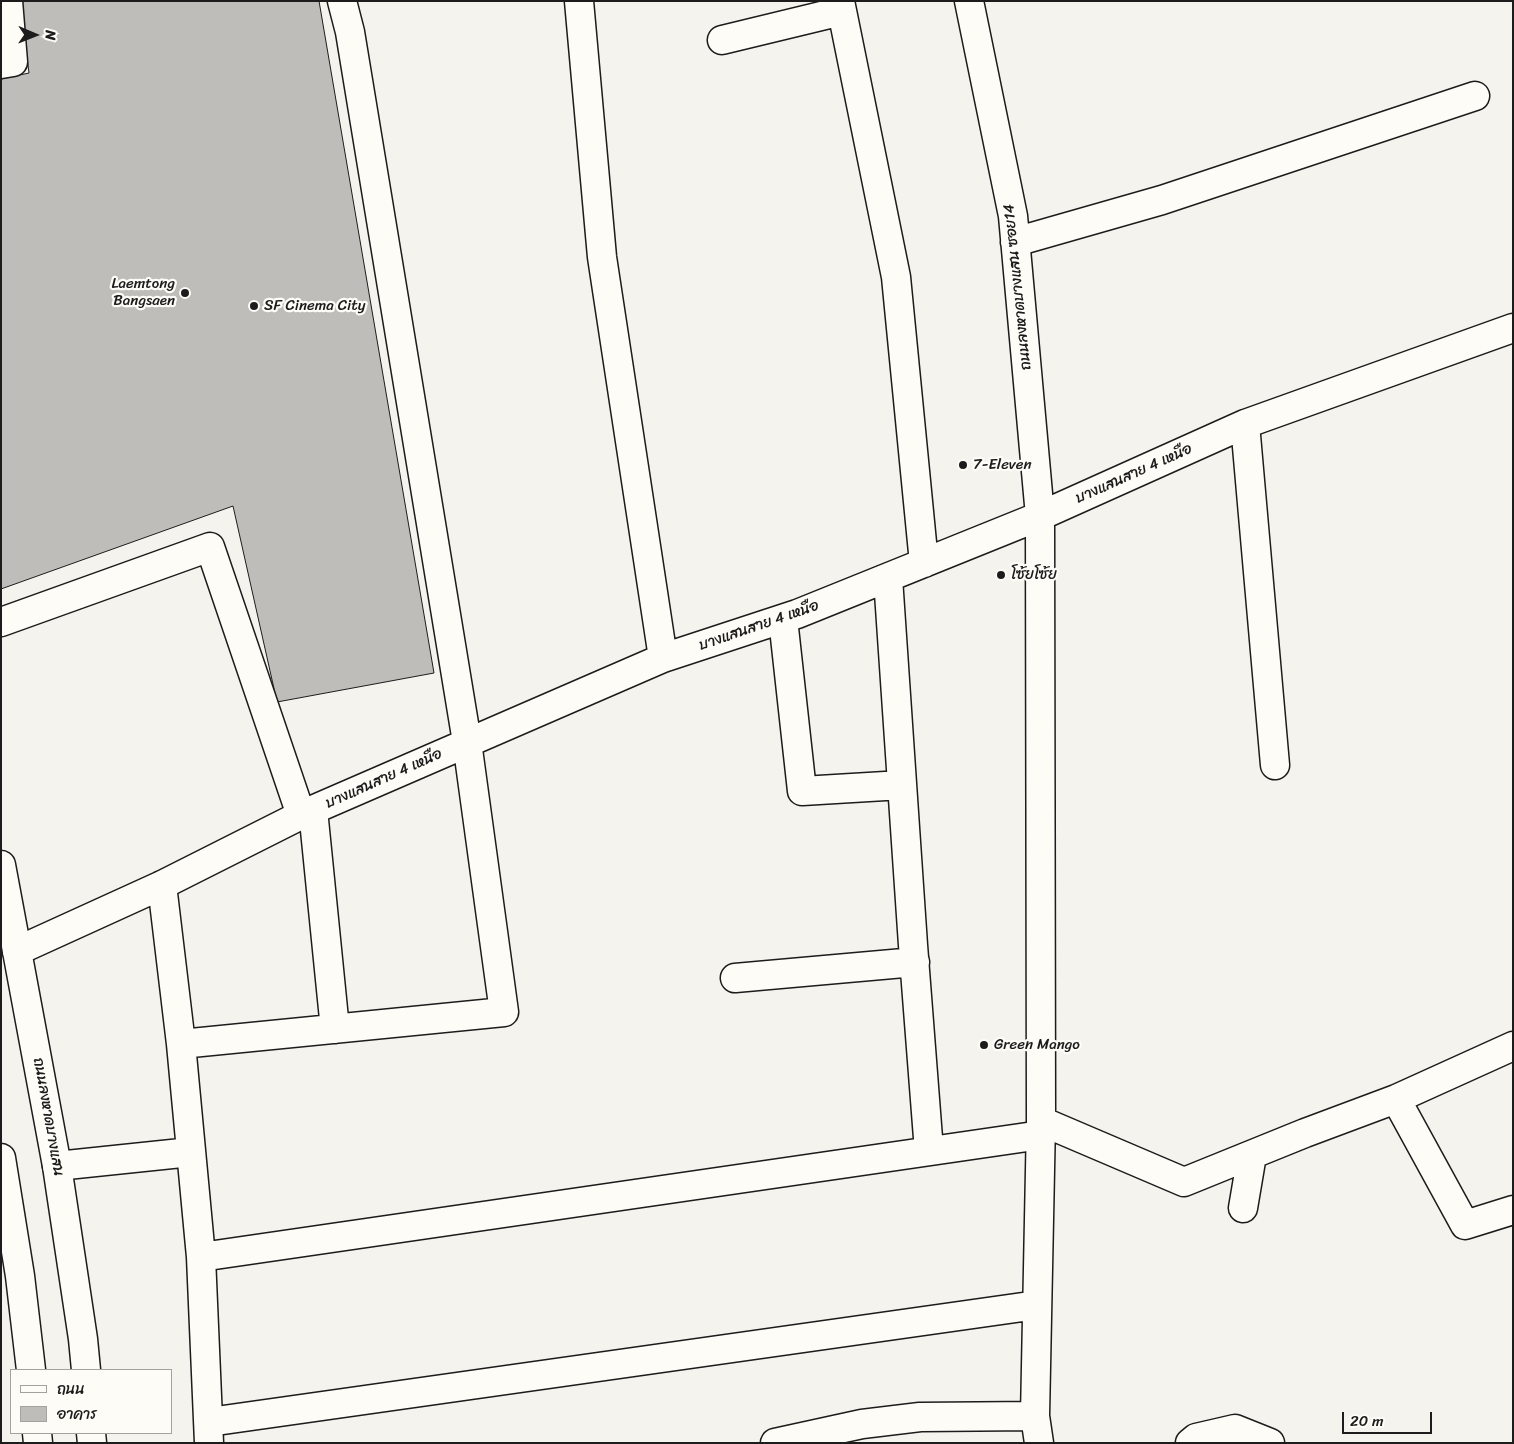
<!DOCTYPE html>
<html>
<head>
<meta charset="utf-8">
<style>
  body { margin:0 }
  #map { position:relative; width:1514px; height:1444px; overflow:hidden; background:#f4f3ee; font-family:Sriracha,"Playpen Sans Thai",sans-serif }
  canvas { display:block }
  .frame { position:absolute; inset:0; border:2px solid #1c1c1c; pointer-events:none }
  .legend { position:absolute; left:10px; top:1369px; width:162px; height:65px; box-sizing:border-box; background:#fdfcf7; border:1px solid #a3a29f; margin:0; padding:6px 9px; list-style:none; font-size:15px; color:#1c1c1c }
  .legend li { display:flex; align-items:center; gap:10px; height:25px }
  .legend b { width:25px; border:1px solid #a3a29f }
  .north { position:absolute; left:10px; top:10px; width:50px; height:50px; -webkit-text-stroke:4px #fdfcf7; paint-order:stroke; rotate:91deg; font-size:14px; font-weight:700; line-height:20px; text-align:center; color:#1c1c1c }
  .north::after { content:''; display:block; margin:auto; width:18px; height:22px; background:#1c1c1c; clip-path:polygon(50% 0,100% 100%,50% 72%,0 100%) }
  .scale { position:absolute; left:1342px; top:1412px; width:90px; height:22px; box-sizing:border-box; border:2px solid #1c1c1c; border-top:0; padding-left:6px; font-size:15px; line-height:18px; white-space:nowrap; color:#1c1c1c; -webkit-text-stroke:4px #fdfcf7; paint-order:stroke }
</style>
</head>
<body>
<div id="map">
<canvas width="1514" height="1444"></canvas>
<div class="frame"></div>
<ul class="legend">
<li><b style="height:6px;background:#fdfcf7"></b>ถนน</li>
<li><b style="height:14px;background:#bebdba"></b>อาคาร</li>
</ul>
<div class="north">N</div>
<div class="scale">20 m</div>
</div>
<script>
const context = document.querySelector('canvas').getContext('2d');
context.lineJoin = 'round';
function paint(path, color) {
  context.fillStyle = color;
  context.fill(path, 'evenodd');
}
function strokePath(path, color, width, dash) {
  context.strokeStyle = color;
  context.lineWidth = width;
  context.lineCap = dash ? 'butt' : 'round';
  context.setLineDash(dash || []);
  context.stroke(path);
}
function label(font, color, halo, rows, align = 'center') {
  context.font = font + ' Sriracha,"Playpen Sans Thai",sans-serif';
  context.lineWidth = 4.5;
  context.setLineDash([]);
  context.textBaseline = 'middle';
  context.strokeStyle = halo;
  context.fillStyle = color;
  for (const [text, x, y, turn = 0] of rows) {
    context.save();
    context.translate(x, y);
    context.rotate((+turn || 0) * Math.PI / 180);
    context.textAlign = isNaN(turn) ? turn : align;
    if (halo) context.strokeText(text, 0, 0);
    context.fillText(text, 0, 0);
    context.restore();
  }
}
const building = new Path2D(`
  M 24,1 L 319,1 L 434,673 L 277,702 L 233,506 L 1,589 L 1,79 L 29,73 L 21,7 Z`);
paint(building, '#bebdba');
strokePath(building, '#1c1c1c', 1);
const minor = new Path2D(`
  M 579,1 L 602,257 L 663,658
  M 840,1 L 896,277 L 924,563
  M 969,1 L 1013,216 L 1040,516 L 1041,1121 L 1035,1416 L 1039,1443
  M 722,40 L 842,11
  M 1,64 L 13,62 L 8,1
  M 1015,242 L 1162,200 L 1475,96
  M 1245,424 L 1275,765
  M 888,578 L 913,945 L 929,1151
  M 783,619 L 802,791 L 902,785
  M 1,622 L 210,547 L 301,815
  M 313,810 L 335,1029
  M 162,885 L 181,1044 L 201,1257 L 209,1443
  M 17,951 L 162,885 L 301,815 L 663,658 L 797,614 L 1040,516 L 1245,424 L 1513,328
  M 735,978 L 915,962
  M 181,1044 L 504,1012 L 467,742 L 350,32 L 342,1
  M 1396,1099 L 1465,1225 L 1513,1210
  M 1041,1121 L 1184,1182 L 1305,1133 L 1396,1099 L 1513,1046
  M 57,1166 L 191,1152
  M 1243,1208 L 1252,1155
  M 201,1257 L 1041,1135
  M 209,1422 L 1037,1305
  M 775,1443 L 862,1424 L 920,1417 L 1035,1416
  M 1190,1443 L 1196,1438 L 1235,1429 L 1270,1443`);
const major = new Path2D(`
  M 1,865 L 57,1166 L 83,1339 L 86,1370
  M 1,1158 L 20,1276 L 31,1370
  M 37,1433 L 38,1443
  M 91,1433 L 92,1443`);
strokePath(minor, '#1c1c1c', 31);
strokePath(major, '#1c1c1c', 31);
strokePath(minor, '#fdfcf7', 28);
strokePath(major, '#fdfcf7', 28);
for (const [x, y, r, color] of [
  [185,293,5,"#1c1c1c"],
  [254,306,5,"#1c1c1c"],
  [963,465,5,"#1c1c1c"],
  [1001,575,5,"#1c1c1c"],
  [984,1045,5,"#1c1c1c"]
]) {
  const dot = new Path2D();
  dot.arc(x, y, r, 0, 2 * Math.PI);
  context.fillStyle = color;
  context.fill(dot);
  strokePath(dot, '#fdfcf7', 2);
}
label('15px', '#1c1c1c', '#fdfcf7', [
  ["Laemtong",175,284,"right"],
  ["Bangsaen",175,301,"right"],
  ["SF Cinema City",264,306],
  ["7-Eleven",973,465],
  ["โซ้ยโซ้ย",1011,575],
  ["Green Mango",994,1045]
], 'left');
label('15px', '#1c1c1c', '#fdfcf7', [
  ["ถนนลงหาดบางแสน ซอย14",1018,287,-96],
  ["บางแสนสาย 4 เหนือ",1134,474,-24],
  ["บางแสนสาย 4 เหนือ",759,626,-19],
  ["บางแสนสาย 4 เหนือ",384,779,-24],
  ["ถนนลงหาดบางแสน",48,1117,80]
]);
</script>
</body>
</html>
